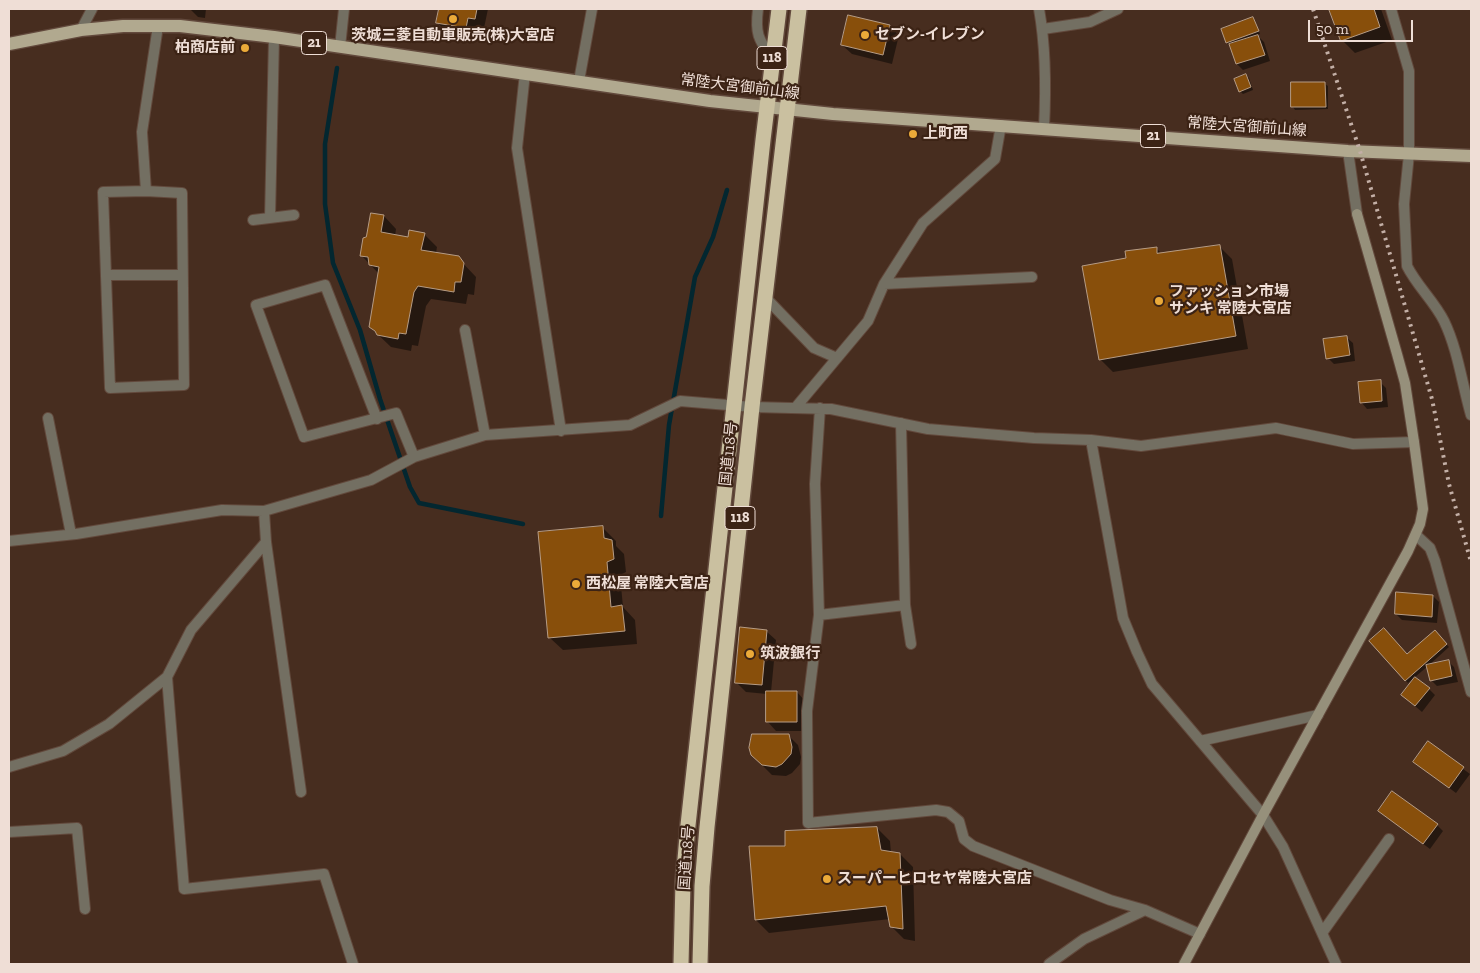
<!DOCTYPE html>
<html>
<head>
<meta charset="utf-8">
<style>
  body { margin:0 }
  #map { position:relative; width:1480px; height:973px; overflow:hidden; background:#472d1f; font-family:"Zilla Slab",serif }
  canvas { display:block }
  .frame { position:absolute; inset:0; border:10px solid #efded6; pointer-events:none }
  .scale { position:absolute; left:1308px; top:20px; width:105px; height:22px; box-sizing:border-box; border:2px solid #efded6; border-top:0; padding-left:6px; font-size:15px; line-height:18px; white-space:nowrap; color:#efded6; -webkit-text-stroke:4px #3c2315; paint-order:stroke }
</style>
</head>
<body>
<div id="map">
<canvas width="1480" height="973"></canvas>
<div class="frame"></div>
<div class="scale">50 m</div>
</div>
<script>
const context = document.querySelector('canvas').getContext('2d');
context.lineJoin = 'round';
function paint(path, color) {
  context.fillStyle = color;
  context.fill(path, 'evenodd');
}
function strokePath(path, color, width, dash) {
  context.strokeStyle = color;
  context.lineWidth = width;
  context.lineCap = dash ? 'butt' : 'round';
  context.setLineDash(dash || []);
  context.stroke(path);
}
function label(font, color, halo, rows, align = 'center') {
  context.font = font + ' "Zilla Slab","Noto Sans JP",serif';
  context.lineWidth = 4.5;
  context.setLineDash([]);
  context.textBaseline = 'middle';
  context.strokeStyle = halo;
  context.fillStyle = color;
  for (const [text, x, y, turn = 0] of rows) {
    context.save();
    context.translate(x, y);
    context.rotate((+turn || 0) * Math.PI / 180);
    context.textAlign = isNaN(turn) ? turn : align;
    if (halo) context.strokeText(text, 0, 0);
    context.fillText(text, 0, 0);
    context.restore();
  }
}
paint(new Path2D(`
  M 190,9 L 206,9 L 205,18 L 198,17 Z
  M 440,9 L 488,9 L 484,28 L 478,27 L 475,37 L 447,33 L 438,23 Z
  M 1331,9 L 1381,9 L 1392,40 L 1355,53 L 1342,40 Z
  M 1253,18 L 1260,34 L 1257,35 L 1264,42 L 1270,61 L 1243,70 L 1237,64 L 1230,45 L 1227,43 Z
  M 889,26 L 899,35 L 892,64 L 852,54 L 842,45 Z
  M 1246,75 L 1249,78 L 1253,90 L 1243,94 L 1240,91 Z
  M 1325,84 L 1328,86 L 1328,109 L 1295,110 L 1293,107 Z
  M 384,216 L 396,229 L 395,236 L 409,238 L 424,234 L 437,247 L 436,253 L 458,258 L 476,277 L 474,295 L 468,294 L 466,304 L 431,299 L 426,306 L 418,346 L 412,345 L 411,351 L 391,347 L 370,327 L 379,274 L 362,256 L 367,238 Z
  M 1219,246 L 1232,259 L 1248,349 L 1113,372 L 1100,359 L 1128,259 L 1156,248 L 1162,254 Z
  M 1346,337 L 1353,343 L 1355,361 L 1334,364 L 1328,358 Z
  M 1380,382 L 1386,388 L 1388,407 L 1367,409 L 1361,402 Z
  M 603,528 L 616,541 L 616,546 L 624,554 L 626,572 L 620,575 L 623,607 L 635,620 L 637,644 L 563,650 L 550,638 Z
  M 1433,596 L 1439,602 L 1437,623 L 1402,620 L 1396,614 Z
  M 766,631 L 776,640 L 771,692 L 797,692 L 806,702 L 806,731 L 776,731 L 767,721 L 767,694 L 746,692 L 736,682 Z
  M 1435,632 L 1449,647 L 1428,666 L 1448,661 L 1454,667 L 1458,682 L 1437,686 L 1431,680 L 1428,666 L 1408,683 L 1371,641 L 1407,656 Z
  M 1429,689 L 1435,695 L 1422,712 L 1402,695 Z
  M 788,735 L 798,745 L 801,757 L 800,764 L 792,773 L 786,776 L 772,775 L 762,765 Z
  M 1428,743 L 1470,774 L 1456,793 L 1414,762 Z
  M 1379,811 L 1437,825 L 1443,831 L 1430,849 Z
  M 877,828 L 890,841 L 891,853 L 900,854 L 913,867 L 915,941 L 904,939 L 891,926 L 890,919 L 769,933 L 756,920 L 786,847 Z`), '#0007');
strokePath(new Path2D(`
  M 337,68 L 325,144 L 325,204 L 333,263 L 360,330 L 380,399 L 410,487 L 419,503 L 523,524
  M 661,516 L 669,425 L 695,277 L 713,237 L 727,190`), '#032730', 4.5);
const building = new Path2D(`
  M 439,9 L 477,9 L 475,19 L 468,18 L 466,28 L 436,23 Z
  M 1329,9 L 1374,9 L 1380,27 L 1341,41 Z
  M 848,15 L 890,25 L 883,55 L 841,45 Z
  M 1253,17 L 1259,31 L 1226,43 L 1221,29 Z
  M 1258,35 L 1265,55 L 1236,64 L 1229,44 Z
  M 1246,74 L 1251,87 L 1239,92 L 1234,79 Z
  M 1291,82 L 1325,82 L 1326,107 L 1291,107 Z
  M 371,213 L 384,215 L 381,232 L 408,237 L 409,230 L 425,233 L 421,250 L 459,256 L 464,263 L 461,282 L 455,282 L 454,292 L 418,286 L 414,292 L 406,334 L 399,333 L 398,339 L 377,335 L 375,331 L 369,327 L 379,267 L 369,265 L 368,257 L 360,256 L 363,238 L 366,237 Z
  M 1220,245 L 1236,336 L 1099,360 L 1082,266 L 1126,258 L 1125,251 L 1157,247 L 1157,253 Z
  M 1347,336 L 1350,355 L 1326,359 L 1323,339 Z
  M 1381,380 L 1382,401 L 1360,403 L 1358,382 Z
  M 603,526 L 604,538 L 612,540 L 614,559 L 607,562 L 611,607 L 622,605 L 625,631 L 548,638 L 538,532 Z
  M 1396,592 L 1433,595 L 1432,617 L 1395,614 Z
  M 740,627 L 767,630 L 762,685 L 735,683 Z
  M 1384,628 L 1407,654 L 1435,630 L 1447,644 L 1405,681 L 1369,641 Z
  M 1449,660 L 1452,676 L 1430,681 L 1426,665 Z
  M 1415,677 L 1430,688 L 1415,706 L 1401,695 Z
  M 766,691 L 797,691 L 797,722 L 766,722 Z
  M 752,734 L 789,734 L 792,747 L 791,754 L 782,764 L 776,767 L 762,765 L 751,755 L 749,748 Z
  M 1428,741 L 1464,767 L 1449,788 L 1413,762 Z
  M 1392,791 L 1438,824 L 1423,844 L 1378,811 Z
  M 877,827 L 881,850 L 900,853 L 903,929 L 890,927 L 886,906 L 755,920 L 749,846 L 785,846 L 785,831 Z`);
paint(building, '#884f0b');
strokePath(building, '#b69c85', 1);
const street = new Path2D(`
  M 758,9 C 755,33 758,39 772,59
  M 1039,9 C 1046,48 1046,89 1044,128
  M 1391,9 L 1409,71 L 1409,154 L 1404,204 L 1407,266 C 1417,286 1434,301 1444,321 C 1458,350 1462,384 1471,415
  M 1043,29 L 1090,22 L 1118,9
  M 81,30 L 92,9
  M 340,47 L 344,9
  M 525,73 L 517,148 L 561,431
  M 579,81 L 592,9
  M 1348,151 L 1357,214
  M 146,191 L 182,193 L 184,385 L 110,388 L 103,192 Z
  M 146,191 L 142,132 L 158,26
  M 270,218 L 274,37
  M 253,220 L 294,215
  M 107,275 L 182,275
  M 884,284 L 1032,277
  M 764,296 L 814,348 L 837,358
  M 465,330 L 485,435
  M 796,407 L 868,321 L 884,284 L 923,223 L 995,159 L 1001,125
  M 820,408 L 815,484 L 819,615 L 807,711 L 808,823 L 936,810 L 948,812 L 959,821 L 964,839 L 973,846 L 1110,900 L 1145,910 L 1200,934
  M 48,418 L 71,534
  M 377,419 L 325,285 L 256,305 L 304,437 L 396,413 L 414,457
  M 901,423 L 905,605 L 911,644
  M 1091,440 L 1123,618 L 1137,652 L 1152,684 L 1263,815 L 1283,847 L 1336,964
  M 1416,535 L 1430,548 L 1435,561 L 1471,692
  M 9,541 L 76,534 L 222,510 L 264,511 L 371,480 L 414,457 L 485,435 L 630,425 L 680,401 L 752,407 L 831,409 L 928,429 L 1034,438 L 1091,440 L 1141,446 L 1276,428 L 1353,444 L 1414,442
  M 266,542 L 301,792
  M 819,615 L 905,605
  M 167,677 L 184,889 L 324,874 L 353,964
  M 1200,741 L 1318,715
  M 9,767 L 63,751 L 109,724 L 167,677 L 191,630 L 266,542 L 264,511
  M 9,832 L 77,828 L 85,909
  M 1322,933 L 1389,839
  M 1049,964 L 1084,939 L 1145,910`);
const secondary = new Path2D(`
  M 1184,964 L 1263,815 L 1408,551 L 1420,524 L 1423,509 L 1414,442 L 1405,383 L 1397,354 L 1357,214`);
const primary = new Path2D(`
  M 9,44 L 81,30 L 123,26 L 180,26 L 274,37 L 710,101 L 833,114 L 1348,151 L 1471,156`);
const highway = new Path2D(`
  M 681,964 L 683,882 L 688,825 L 763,140 L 779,9
  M 700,964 L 702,886 L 707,827 L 752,407 L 799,9`);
strokePath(street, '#62493c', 12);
strokePath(secondary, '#62493c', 12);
strokePath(primary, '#62493c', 15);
strokePath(highway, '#62493c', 18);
strokePath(street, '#736f62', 10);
strokePath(secondary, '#96907b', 10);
strokePath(primary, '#b1a98f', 12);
strokePath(highway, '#cac0a0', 15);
strokePath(new Path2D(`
  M 1313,9 L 1360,151 L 1432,399 L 1449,484 L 1471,562`), '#c3afa6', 4, [2.5, 5]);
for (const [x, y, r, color] of [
  [453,19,5,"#ebaa39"],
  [865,35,5,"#ebaa39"],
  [245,48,5,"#ebaa39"],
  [913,134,5,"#ebaa39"],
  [1159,301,5,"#ebaa39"],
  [576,584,5,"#ebaa39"],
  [750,654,5,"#ebaa39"],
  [827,879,5,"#ebaa39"]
]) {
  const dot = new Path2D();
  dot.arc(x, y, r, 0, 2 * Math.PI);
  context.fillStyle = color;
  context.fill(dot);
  strokePath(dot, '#3c2315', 2);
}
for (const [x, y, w] of [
  [314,43,25],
  [772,58,30],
  [1153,136,25],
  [740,518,30]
]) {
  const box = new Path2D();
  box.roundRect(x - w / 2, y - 11.5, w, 23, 4);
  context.fillStyle = '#3c2315';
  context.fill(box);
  strokePath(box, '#efded6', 1);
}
label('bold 14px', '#efded6', null, [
  ["21",314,43],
  ["118",772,58],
  ["21",1153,136],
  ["118",740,518]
]);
label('bold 15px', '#efded6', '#3c2315', [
  ["セブン-イレブン",875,35],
  ["茨城三菱自動車販売(株)大宮店",453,36,"center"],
  ["柏商店前",235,48,"right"],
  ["上町西",923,134],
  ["ファッション市場",1169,292],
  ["サンキ 常陸大宮店",1169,309],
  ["西松屋 常陸大宮店",586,584],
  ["筑波銀行",760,654],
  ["スーパーヒロセヤ常陸大宮店",837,879]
], 'left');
label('15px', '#efded6', '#3c2315', [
  ["常陸大宮御前山線",740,87,7],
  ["常陸大宮御前山線",1247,127,4],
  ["国道118号",729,454,-84],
  ["国道118号",687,858,-86]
]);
</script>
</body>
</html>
